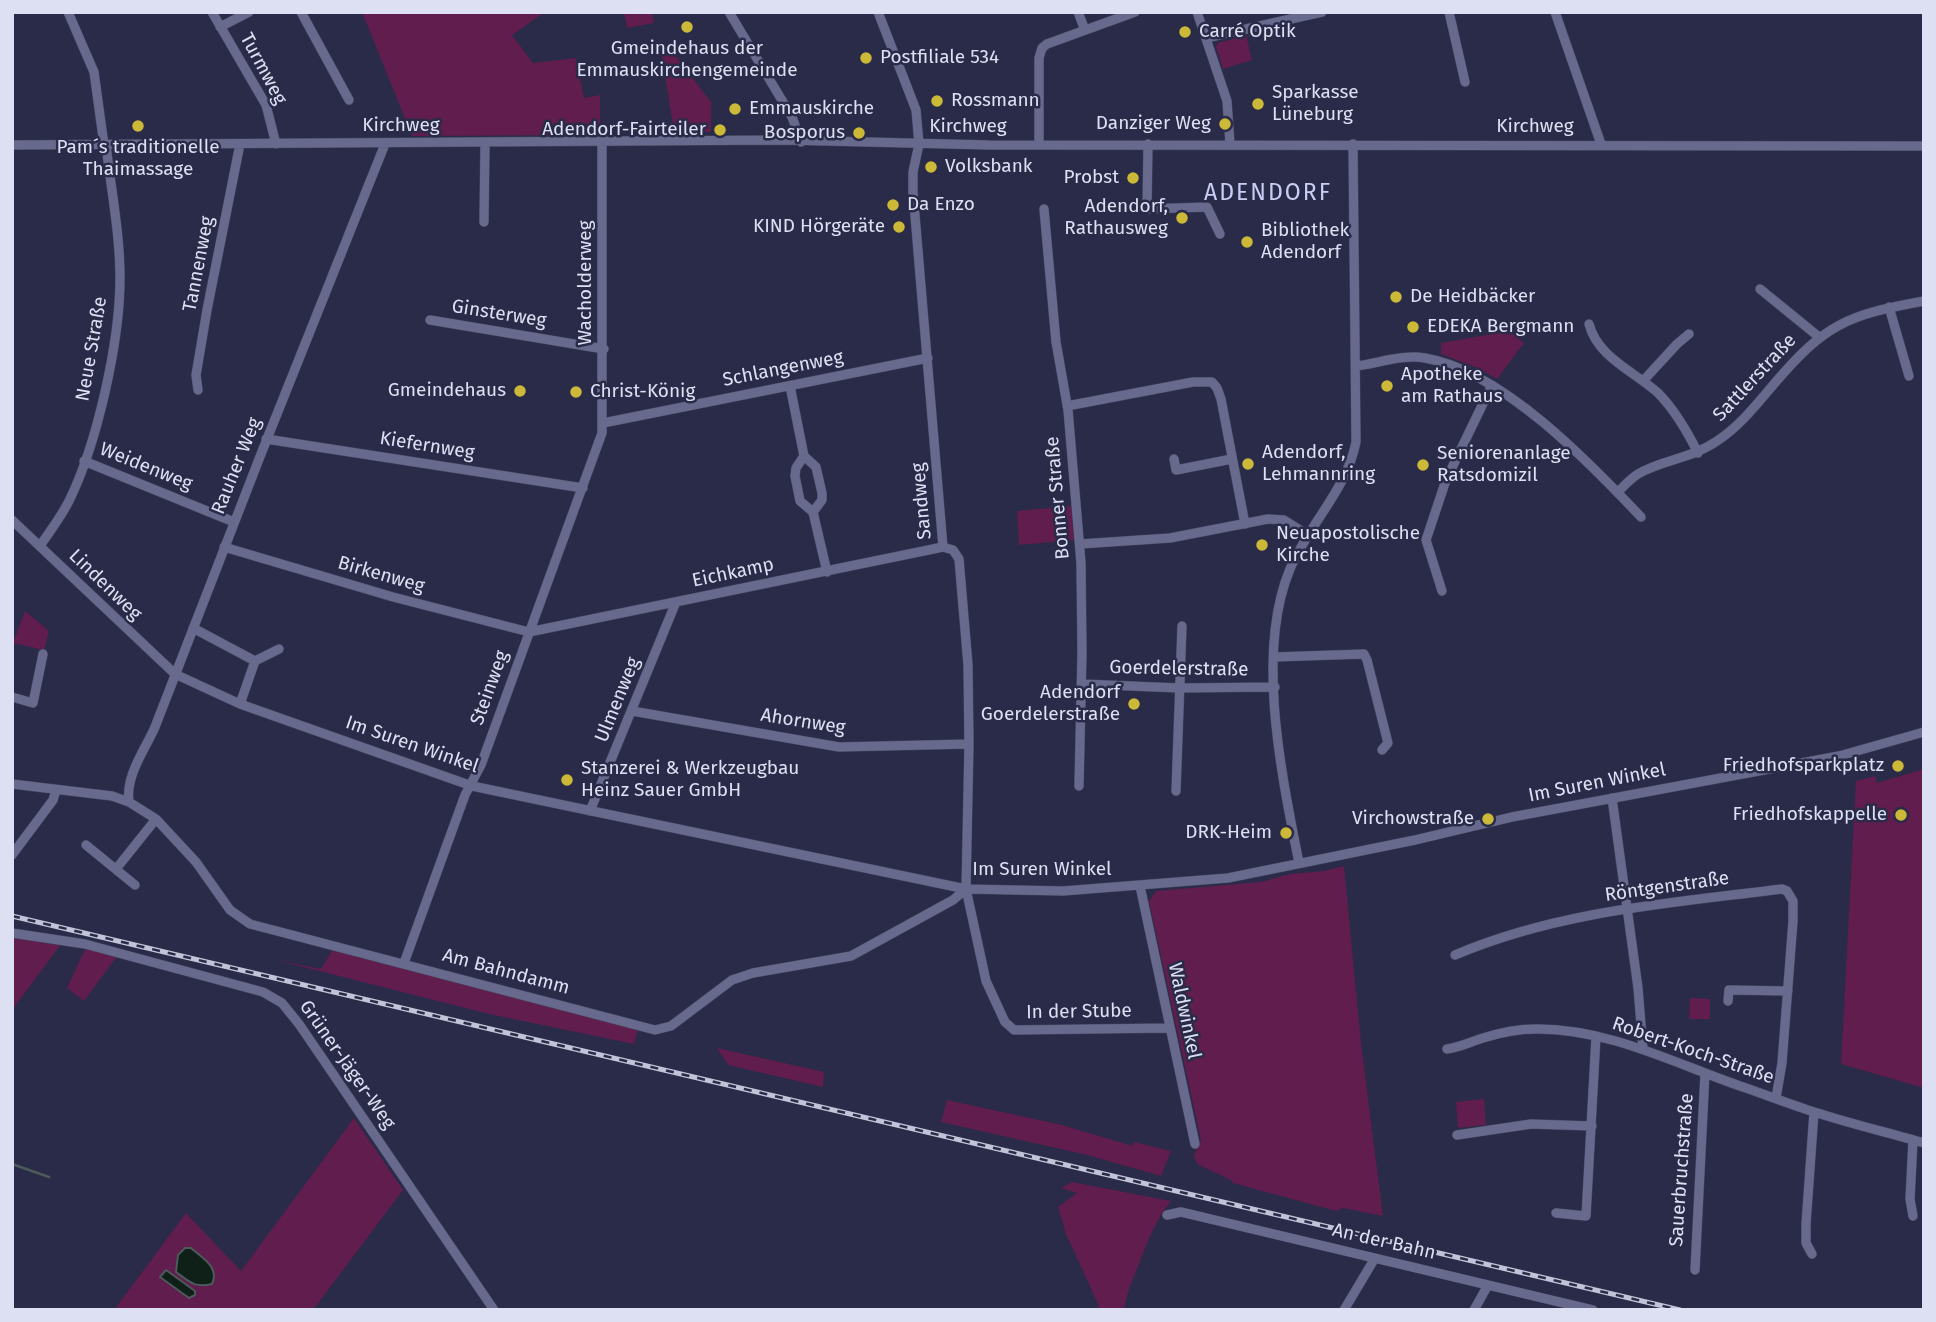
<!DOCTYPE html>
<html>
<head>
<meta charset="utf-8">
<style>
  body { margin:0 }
  #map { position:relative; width:1936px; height:1322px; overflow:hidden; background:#292b48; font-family:"Fira Sans",sans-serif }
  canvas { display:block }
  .frame { position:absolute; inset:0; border:14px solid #dde0f3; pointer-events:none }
</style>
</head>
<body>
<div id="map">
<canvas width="1936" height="1322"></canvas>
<div class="frame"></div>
</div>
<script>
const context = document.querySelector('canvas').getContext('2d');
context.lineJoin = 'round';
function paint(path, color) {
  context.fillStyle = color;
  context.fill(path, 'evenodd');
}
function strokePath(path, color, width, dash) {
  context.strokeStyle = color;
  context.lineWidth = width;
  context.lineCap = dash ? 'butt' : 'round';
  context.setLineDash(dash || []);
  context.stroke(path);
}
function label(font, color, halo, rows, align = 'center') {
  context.font = font + ' "Fira Sans",sans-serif';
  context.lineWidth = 5;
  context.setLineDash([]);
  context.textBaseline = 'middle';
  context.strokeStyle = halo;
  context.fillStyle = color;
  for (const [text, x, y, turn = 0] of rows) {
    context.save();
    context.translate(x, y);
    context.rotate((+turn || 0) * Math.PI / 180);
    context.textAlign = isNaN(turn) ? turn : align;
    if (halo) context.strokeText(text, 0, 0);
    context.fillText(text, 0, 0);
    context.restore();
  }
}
paint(new Path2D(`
  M 362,12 L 545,12 L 512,35 L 533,63 L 576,58 L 584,98 L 600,95 L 600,135 L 412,136 Z
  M 624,12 L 652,12 L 654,23 L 627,28 Z
  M 1246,35 L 1252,60 L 1223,69 L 1216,47 L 1218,43 Z
  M 671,50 L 711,102 L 711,132 L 674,132 L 662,56 L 665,51 Z
  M 1509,331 L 1524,343 L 1497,379 L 1480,369 L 1441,354 L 1441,343 Z
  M 1071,506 L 1074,540 L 1019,545 L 1017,511 Z
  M 25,611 L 49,631 L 44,650 L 13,643 Z
  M 1924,769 L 1924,1088 L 1841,1064 L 1856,781 L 1875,776 L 1877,783 Z
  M 1344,866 L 1361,1043 L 1383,1216 L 1343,1208 L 1336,1211 L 1233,1183 L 1231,1180 L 1197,1164 L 1194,1156 L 1201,1140 L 1149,901 L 1156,891 L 1261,882 L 1290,874 L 1324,871 Z
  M 12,937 L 62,943 L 12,1010 Z
  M 86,947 L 118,955 L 84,1001 L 67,988 Z
  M 333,949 L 638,1029 L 634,1044 L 489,1014 L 272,959 L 321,969 Z
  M 1690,998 L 1710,999 L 1710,1019 L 1689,1019 Z
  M 717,1048 L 824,1072 L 823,1087 L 728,1065 Z
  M 1484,1099 L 1486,1125 L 1458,1128 L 1456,1102 Z
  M 947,1100 L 1062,1125 L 1133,1146 L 1134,1142 L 1171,1151 L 1161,1176 L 1087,1155 L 941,1122 Z
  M 354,1118 L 403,1190 L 313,1310 L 114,1310 L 186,1213 L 241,1271 Z
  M 1072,1182 L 1171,1201 C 1157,1218 1150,1236 1142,1256 C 1135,1275 1127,1290 1124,1310 L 1094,1310 L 1099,1306 L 1066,1234 L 1058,1207 L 1077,1193 L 1061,1188 Z`), '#601d4d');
const water = new Path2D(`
  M 185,1248 L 191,1248 C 202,1258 220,1267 212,1284 C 194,1288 190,1282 176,1272 L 178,1255 Z
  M 166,1270 L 195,1291 L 195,1295 L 189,1298 L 160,1277 Z`);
paint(water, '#0e2017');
strokePath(water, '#4c5a59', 2);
strokePath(new Path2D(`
  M 12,1164 L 49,1177`), '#4c5a59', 2.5);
const minor = new Path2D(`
  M 68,12 L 94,72 L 104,145
  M 212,12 L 266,105 L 276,144
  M 301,12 L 349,100
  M 729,12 L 792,117 L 801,142
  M 878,12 L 916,110 L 919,144 L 913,172 L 913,192 L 943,547 L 953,550 L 959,559 L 968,665 L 969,744 L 966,889 L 986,981 L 1005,1022 L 1014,1030 L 1170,1028
  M 1078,12 L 1085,30
  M 1197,12 L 1227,101 L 1230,144
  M 1449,12 L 1465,82
  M 1555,12 L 1601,144
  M 220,27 L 249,12
  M 1206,38 L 1322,12
  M 1148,144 L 1147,209 L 1207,207 L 1220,234
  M 12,145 L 785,140 L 989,145 L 1924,146
  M 1039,145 L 1039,58 L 1042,48 L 1047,44 L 1135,12
  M 1044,209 L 1056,342 L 1068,410 L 1081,563 L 1082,653 L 1079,786
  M 484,222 L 485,143
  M 1760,289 L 1819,337
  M 1889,307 L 1909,376
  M 430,320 L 604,349
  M 1589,324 C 1598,358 1634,371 1658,393 C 1675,410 1687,431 1698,453
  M 1357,366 C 1379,363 1403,354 1425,358 C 1502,371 1589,462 1641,517
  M 1643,381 L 1677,344 L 1689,334
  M 790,386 L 804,456 L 796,468 L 795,476 L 800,501 L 813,512 L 827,572
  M 198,390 L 196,375 L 207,310 L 240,144
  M 1067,406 L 1193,382 L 1212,382 L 1217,388 L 1221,399 L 1245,524
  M 603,423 L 928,358
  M 266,439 L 583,488
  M 804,456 L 816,467 L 822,493 L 822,500 L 813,512
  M 1174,459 L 1176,470 L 1232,459
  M 84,461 L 234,522
  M 1618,492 C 1624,486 1630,479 1638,474 C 1661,460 1691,459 1717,441 C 1740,426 1756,405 1774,384 C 1825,324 1847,315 1924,301
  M 12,520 L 175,674 L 240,704 L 472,786 L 966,889 L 1063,891 L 1228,878 L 1415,840 L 1512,817 L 1839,756 L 1924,732
  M 1080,544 L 1170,538 L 1268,519 L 1284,520 L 1308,535
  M 40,546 C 50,531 61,517 69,501 C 97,444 120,342 120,278 C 120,234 111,189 106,145
  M 224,547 L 393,597 L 529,632 L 943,547
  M 1442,591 L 1426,540 L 1446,480 L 1492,385
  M 193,628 L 255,661
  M 1274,657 L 1364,654 L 1367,660 L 1388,743 L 1382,750
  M 1082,684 L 1179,688 L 1275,687
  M 12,697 L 33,703 L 43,654
  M 240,704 L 255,661 L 279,649
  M 632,711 L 839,747 L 969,744
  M 12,784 L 112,796 L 129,802 L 156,819 L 196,862 L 230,910 L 250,924 L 655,1030 L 671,1026 L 732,980 L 753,973 L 851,956 L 953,900 L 966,889
  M 1176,791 L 1182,626
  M 1612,798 L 1638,988 L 1643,1049
  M 129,802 C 125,776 145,750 155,727 L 261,454 L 385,144
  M 590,811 L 676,602
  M 86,845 L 135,885
  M 12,855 L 53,800 L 56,790
  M 1299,863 C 1282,776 1255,653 1290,569 C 1309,524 1347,489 1356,442 L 1353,144
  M 116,869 L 156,819
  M 1140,886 L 1195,1144
  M 12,933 L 85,944 L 263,992 L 282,1003 L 299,1024 L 494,1310
  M 1455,955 C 1558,911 1671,903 1782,889 L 1787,891 L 1793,901 L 1793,921 L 1782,1063 L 1776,1098
  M 404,963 L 465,795 L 481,765 L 602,433 L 602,142
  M 1728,1001 L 1729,990 L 1788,991
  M 1447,1049 C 1461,1047 1470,1042 1483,1038 C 1499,1033 1518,1029 1535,1029 C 1607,1028 1674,1063 1740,1086 C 1767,1095 1794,1106 1821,1114 C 1855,1125 1890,1133 1924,1143
  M 1457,1135 L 1531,1124 L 1592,1126
  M 1556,1213 L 1586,1216 L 1596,1037
  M 1167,1215 L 1181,1212 L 1593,1310
  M 1913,1216 L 1910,1199 L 1913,1140
  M 1812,1254 L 1806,1243 L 1806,1224 L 1814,1112
  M 1695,1270 L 1705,1073
  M 1344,1310 L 1375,1258
  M 1474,1310 L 1488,1285`);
strokePath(minor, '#474861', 10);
strokePath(minor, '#676a8d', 9);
const rail = new Path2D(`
  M 12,916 L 1680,1310`);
strokePath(rail, '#c1c4d8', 5);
strokePath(rail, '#292b48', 2.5, [8]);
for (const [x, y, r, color] of [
  [687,27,7,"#cdb938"],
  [1185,32,7,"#cdb938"],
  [866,58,7,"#cdb938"],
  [937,101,7,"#cdb938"],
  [1258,104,7,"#cdb938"],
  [735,109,7,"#cdb938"],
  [1225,124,7,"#cdb938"],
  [138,126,7,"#cdb938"],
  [720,130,7,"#cdb938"],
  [859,133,7,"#cdb938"],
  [931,167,7,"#cdb938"],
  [1133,178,7,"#cdb938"],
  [893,205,7,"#cdb938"],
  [1182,218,7,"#cdb938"],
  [899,227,7,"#cdb938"],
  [1247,242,7,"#cdb938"],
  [1396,297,7,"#cdb938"],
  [1413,327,7,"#cdb938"],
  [1387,386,7,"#cdb938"],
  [520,391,7,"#cdb938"],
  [576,392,7,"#cdb938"],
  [1248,464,7,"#cdb938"],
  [1423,465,7,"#cdb938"],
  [1262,545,7,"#cdb938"],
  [1134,704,7,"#cdb938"],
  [1898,766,7,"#cdb938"],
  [567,780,7,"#cdb938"],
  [1901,815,7,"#cdb938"],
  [1488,819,7,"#cdb938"],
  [1286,833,7,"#cdb938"]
]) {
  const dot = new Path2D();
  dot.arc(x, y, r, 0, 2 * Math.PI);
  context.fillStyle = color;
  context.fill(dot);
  strokePath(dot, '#292b48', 2.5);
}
label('19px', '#dde0f3', '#292b48', [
  ["Carré Optik",1199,32],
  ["Gmeindehaus der",687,49,"center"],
  ["Emmauskirchengemeinde",687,71,"center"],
  ["Postfiliale 534",880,58],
  ["Sparkasse",1272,93],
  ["Lüneburg",1272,115],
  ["Rossmann",951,101],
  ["Emmauskirche",749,109],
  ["Danziger Weg",1211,124,"right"],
  ["Adendorf-Fairteiler",706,130,"right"],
  ["Bosporus",845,133,"right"],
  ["Pam´s traditionelle",138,148,"center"],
  ["Thaimassage",138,170,"center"],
  ["Volksbank",945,167],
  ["Probst",1119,178,"right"],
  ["Da Enzo",907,205],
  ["Adendorf,",1168,207,"right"],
  ["Rathausweg",1168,229,"right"],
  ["KIND Hörgeräte",885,227,"right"],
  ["Bibliothek",1261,231],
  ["Adendorf",1261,253],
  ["De Heidbäcker",1410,297],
  ["EDEKA Bergmann",1427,327],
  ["Apotheke",1401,375],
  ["am Rathaus",1401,397],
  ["Gmeindehaus",506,391,"right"],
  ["Christ-König",590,392],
  ["Adendorf,",1262,453],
  ["Lehmannring",1262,475],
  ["Seniorenanlage",1437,454],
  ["Ratsdomizil",1437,476],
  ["Neuapostolische",1276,534],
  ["Kirche",1276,556],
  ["Adendorf",1120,693,"right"],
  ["Goerdelerstraße",1120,715,"right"],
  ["Friedhofsparkplatz",1884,766,"right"],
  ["Stanzerei & Werkzeugbau",581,769],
  ["Heinz Sauer GmbH",581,791],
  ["Friedhofskappelle",1887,815,"right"],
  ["Virchowstraße",1474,819,"right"],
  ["DRK-Heim",1272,833,"right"]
], 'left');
label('19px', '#dde0f3', '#292b48', [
  ["Turmweg",263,69,62],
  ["Kirchweg",401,126],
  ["Kirchweg",968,127],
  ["Kirchweg",1535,127],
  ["Tannenweg",199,264,-79],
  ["Wacholderweg",586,283,-90],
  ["Ginsterweg",499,314,9],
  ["Neue Straße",92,349,-80],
  ["Schlangenweg",783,369,-11],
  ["Sattlerstraße",1755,378,-47],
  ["Kiefernweg",427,446,9],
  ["Rauher Weg",237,466,-68],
  ["Weidenweg",146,467,22],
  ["Bonner Straße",1058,498,-95],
  ["Sandweg",922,501,-95],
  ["Eichkamp",733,573,-12],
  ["Birkenweg",381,575,16],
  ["Lindenweg",105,585,44],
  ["Goerdelerstraße",1179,669,1],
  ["Steinweg",490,688,-70],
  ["Ulmenweg",618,700,-68],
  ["Ahornweg",803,722,9],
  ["Im Suren Winkel",412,745,19],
  ["Im Suren Winkel",1597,783,-11],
  ["Im Suren Winkel",1042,870],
  ["Röntgenstraße",1667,887,-8],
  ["Am Bahndamm",506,972,15],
  ["Waldwinkel",1184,1011,78],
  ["In der Stube",1079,1012,-1],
  ["Robert-Koch-Straße",1693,1051,19],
  ["Grüner-Jäger-Weg",347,1065,55],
  ["Sauerbruchstraße",1682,1170,-86],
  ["An der Bahn",1384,1242,13]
]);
context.letterSpacing = '2px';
label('23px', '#c9cdf3', '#292b48', [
  ["ADENDORF",1268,194]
]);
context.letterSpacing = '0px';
</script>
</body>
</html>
